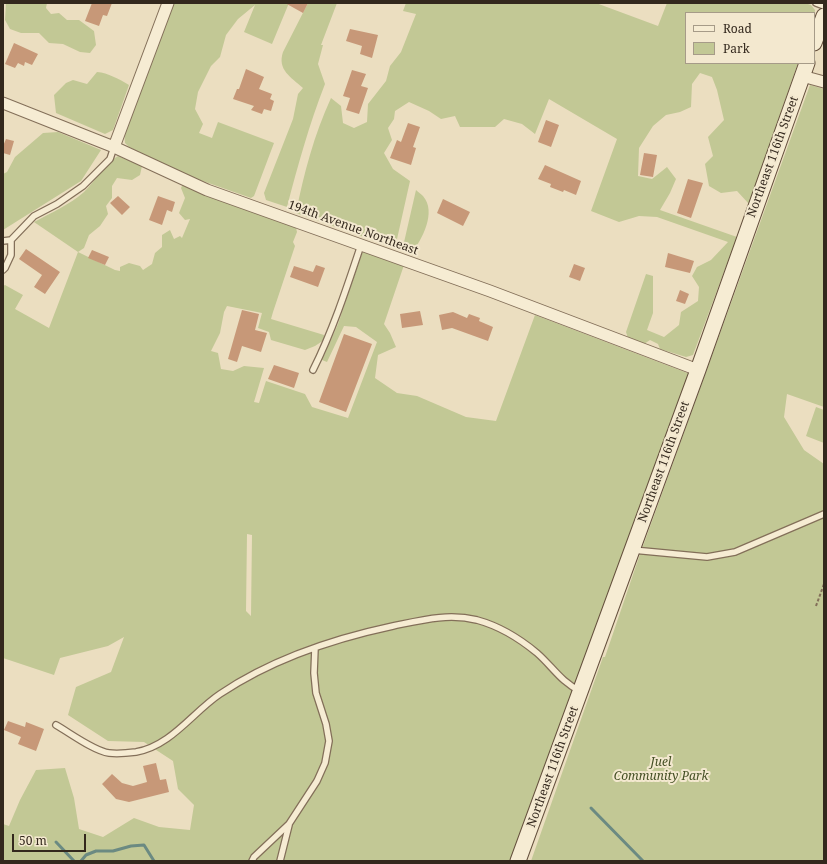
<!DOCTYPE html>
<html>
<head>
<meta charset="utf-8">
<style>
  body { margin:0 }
  #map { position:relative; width:827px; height:864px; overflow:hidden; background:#ebdec0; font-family:"Noto Serif",serif }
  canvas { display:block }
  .frame { position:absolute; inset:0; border:4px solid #33281d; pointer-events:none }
  .legend { position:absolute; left:685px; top:12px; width:130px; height:52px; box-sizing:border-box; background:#f3e8cf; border:1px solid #a69b88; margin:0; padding:5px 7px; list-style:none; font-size:12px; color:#33281d }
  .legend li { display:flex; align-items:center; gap:8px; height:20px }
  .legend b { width:20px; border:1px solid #a69b88 }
  .scale { position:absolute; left:12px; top:834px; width:74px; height:18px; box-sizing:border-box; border:2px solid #33281d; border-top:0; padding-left:5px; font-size:12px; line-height:14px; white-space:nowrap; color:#33281d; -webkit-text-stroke:3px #f3e8cf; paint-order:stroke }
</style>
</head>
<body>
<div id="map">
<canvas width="827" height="864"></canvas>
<div class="frame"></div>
<ul class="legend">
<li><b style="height:5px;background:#f6ecd3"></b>Road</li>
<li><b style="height:11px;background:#c2c895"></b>Park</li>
</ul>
<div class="scale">50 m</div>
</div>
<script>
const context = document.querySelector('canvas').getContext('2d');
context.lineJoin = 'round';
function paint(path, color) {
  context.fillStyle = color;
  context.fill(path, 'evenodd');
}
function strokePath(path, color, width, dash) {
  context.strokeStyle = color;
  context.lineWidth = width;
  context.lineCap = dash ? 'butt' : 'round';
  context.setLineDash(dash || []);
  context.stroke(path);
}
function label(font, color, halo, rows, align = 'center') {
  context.font = font + ' "Noto Serif",serif';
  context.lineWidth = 4;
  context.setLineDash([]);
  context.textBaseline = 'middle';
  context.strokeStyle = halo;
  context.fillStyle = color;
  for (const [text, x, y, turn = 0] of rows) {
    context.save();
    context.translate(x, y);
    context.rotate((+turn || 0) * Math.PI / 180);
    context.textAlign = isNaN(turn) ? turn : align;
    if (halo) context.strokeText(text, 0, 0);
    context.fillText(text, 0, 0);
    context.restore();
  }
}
paint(new Path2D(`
  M 6,3 L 47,3 L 46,8 L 51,14 L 59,13 L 67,20 L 79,20 L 94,31 L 96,45 L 90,53 L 80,52 L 63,44 L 49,43 L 39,33 L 21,33 L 10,29 L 5,20 Z
  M 171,3 L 289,3 L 272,44 L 244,32 L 255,5 L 238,19 L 226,35 L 220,57 L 211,66 L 198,92 L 195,109 L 203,124 L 199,133 L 212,138 L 218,122 L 274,143 L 254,196 L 251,198 L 183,174 L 129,147 L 125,143 L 124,131 Z
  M 308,3 L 337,3 L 321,45 L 323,45 L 318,64 L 325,84 C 309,125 298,165 287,207 L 266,200 L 264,193 L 293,119 L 298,94 L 303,88 C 291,77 277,70 283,52 Z
  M 406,3 L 596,3 L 658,26 L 667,3 L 805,3 L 811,5 L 815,10 L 814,18 L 814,13 L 686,13 L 686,63 L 798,63 L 749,204 L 737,191 L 721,193 L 709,186 L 705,164 L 713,156 L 708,137 L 724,120 L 717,90 L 712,77 L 700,73 L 692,84 L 691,107 L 680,112 L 666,115 L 653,126 L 639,148 L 638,176 L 652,179 L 667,167 L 676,179 L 670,193 L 660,210 L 737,237 L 693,355 L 686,357 L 660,349 L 658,344 L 650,340 L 644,344 L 628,338 L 626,332 L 646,274 L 653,276 L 653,313 L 647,330 L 664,337 L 679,325 L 681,312 L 698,301 L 699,287 L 692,276 L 697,267 L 711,260 L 728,242 L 657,217 L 639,216 L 619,222 L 591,211 L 617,139 L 549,99 L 535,134 L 522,124 L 504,119 L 495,127 L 460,127 L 455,116 L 441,119 L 429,111 L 409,102 L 395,111 L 394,119 L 388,128 L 392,140 L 384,153 L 393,169 L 410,181 L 395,248 L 296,213 C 304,173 314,135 331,98 L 341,106 L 343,123 L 354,128 L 367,122 L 368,104 L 386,81 L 390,66 L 401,52 L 416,14 L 403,11 Z
  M 97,72 C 108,73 119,79 129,85 L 113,130 L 105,134 L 56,113 L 54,95 L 66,83 L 73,80 L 87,84 Z
  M 810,85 L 824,89 L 824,407 L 787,394 L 784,417 L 804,450 L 824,464 L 824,861 L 531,861 L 603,657 L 605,657 L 639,557 Z
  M 58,132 L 101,150 L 81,181 L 3,230 L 3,174 L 7,172 L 15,157 L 43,133 Z
  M 118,156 L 142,166 L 140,175 L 132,180 L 117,178 L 112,186 L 112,198 L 106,206 L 108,214 L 100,226 L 89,235 L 84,248 L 78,252 L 115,270 L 120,271 L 120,267 L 129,263 L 140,266 L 143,270 L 152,264 L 155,253 L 162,247 L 162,235 L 170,230 L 174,239 L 180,236 L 182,238 L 190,219 L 185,220 L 179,213 L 185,198 L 181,188 L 183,184 L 296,228 L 297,232 L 293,242 L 295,246 L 273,312 L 271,319 L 324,335 L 324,340 L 315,346 L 305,350 L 271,340 L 269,332 L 258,328 L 262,313 L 227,306 L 224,312 L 220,333 L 211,351 L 218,353 L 221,369 L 233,371 L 244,366 L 264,368 L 254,402 L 259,403 L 266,381 L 305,394 L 312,407 L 348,418 L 377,342 L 356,327 L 344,326 L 327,362 L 322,360 L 338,324 L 363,251 L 404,265 L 384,324 L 390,333 L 396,347 L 378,355 L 375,378 L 397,393 L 417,396 L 466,417 L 496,421 L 535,315 L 690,374 L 570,697 L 512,861 L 3,861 L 3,824 L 9,826 L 20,800 L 36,770 L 65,768 L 74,798 L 79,829 L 103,837 L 134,818 L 159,827 L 190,830 L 194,805 L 178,789 L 173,761 L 144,742 L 108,741 L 68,715 L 76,687 L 111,672 L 124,637 L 108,646 L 60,658 L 54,675 L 3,658 L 3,286 L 5,285 L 23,295 L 15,309 L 49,328 L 78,252 L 34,222 C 51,213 69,205 84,192 C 96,181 103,164 118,156 ZM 247,534 L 252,535 L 251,616 L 246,611 Z
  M 416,190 C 418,192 421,194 423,196 C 437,212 422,240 411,254 L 402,251 Z
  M 816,407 L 824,410 L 824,443 L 806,436 Z`), '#c2c895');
strokePath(new Path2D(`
  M 591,808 L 643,861
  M 56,842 L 74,861
  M 81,861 L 86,855 L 96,851 L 113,851 L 131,846 L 144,845 L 154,861`), '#6b8a82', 3);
paint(new Path2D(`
  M 92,3 L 112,3 L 107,16 L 103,15 L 99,26 L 85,21 Z
  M 285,3 L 308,3 L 303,13 Z
  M 350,29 L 378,35 L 372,58 L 360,54 L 362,46 L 346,41 Z
  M 14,43 L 38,54 L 32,65 L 25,62 L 24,66 L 18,63 L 15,68 L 5,64 Z
  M 246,69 L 264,77 L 259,89 L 272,94 L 270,99 L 274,101 L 271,111 L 264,109 L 262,114 L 251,110 L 254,106 L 233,99 L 237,89 L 239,89 Z
  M 352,70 L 366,74 L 361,86 L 368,88 L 359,114 L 346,110 L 350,98 L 343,96 Z
  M 546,120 L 559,125 L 551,147 L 538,142 Z
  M 408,123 L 420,127 L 413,147 L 416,148 L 411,165 L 390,158 L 397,140 L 401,142 Z
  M 6,139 L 14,141 L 10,155 L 3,153 L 3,146 Z
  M 644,153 L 657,155 L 653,177 L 640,175 Z
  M 545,165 L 581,181 L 576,195 L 564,190 L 563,192 L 550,187 L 551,184 L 538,179 Z
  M 688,179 L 703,183 L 691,218 L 677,213 Z
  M 118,196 L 130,207 L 122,215 L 110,203 Z
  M 158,196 L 175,202 L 172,212 L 167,210 L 162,225 L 149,220 Z
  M 443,199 L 470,212 L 463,226 L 437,213 Z
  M 26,249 L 60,272 L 45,294 L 34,287 L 42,275 L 19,259 Z
  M 92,250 L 109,257 L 105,265 L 88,258 Z
  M 668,253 L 694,261 L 690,273 L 665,267 Z
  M 574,264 L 585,268 L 580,281 L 569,277 Z
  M 316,265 L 325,268 L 318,287 L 290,277 L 294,266 L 313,272 Z
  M 680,290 L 689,294 L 685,304 L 676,301 Z
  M 242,310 L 259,314 L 255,330 L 267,333 L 261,352 L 242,346 L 237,362 L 228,359 Z
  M 420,311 L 423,325 L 402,328 L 400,314 Z
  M 453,312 L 467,318 L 469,314 L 480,318 L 479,321 L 493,327 L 488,341 L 452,328 L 442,330 L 439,315 Z
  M 344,334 L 372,344 L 346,412 L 319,402 Z
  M 274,365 L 299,373 L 294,388 L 268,379 Z
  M 8,721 L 25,727 L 26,722 L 44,729 L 36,751 L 18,744 L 21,737 L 4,730 Z
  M 156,763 L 160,780 L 166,779 L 169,792 L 129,802 L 116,799 L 102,784 L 112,774 L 122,783 L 133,786 L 147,782 L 143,766 Z`), '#c79878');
const lane = new Path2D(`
  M 816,3 L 824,6
  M 3,241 L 11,240
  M 3,270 L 5,268 L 11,255 L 11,240 L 34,216 L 57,204 L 83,186 L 110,159 L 114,147
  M 313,370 C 333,330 347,287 361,245
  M 633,550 L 707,557 L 735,552 L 824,514
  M 56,725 C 70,733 94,751 109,753 C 118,754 128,753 136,752 C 171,746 193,712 220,694 C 272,659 332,639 393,626 C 422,620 448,613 477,620 C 499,626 519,638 537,653 C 552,666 561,682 580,691
  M 252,861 L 254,857 L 289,824 L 317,781 L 325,763 L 329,741 L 326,724 L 316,693 L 314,673 L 315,648
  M 280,861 L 289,825`);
const street = new Path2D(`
  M 802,76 L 824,82
  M 3,103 L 114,147 L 207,190 L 490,291 L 698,370
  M 114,147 L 168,3`);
const secondary = new Path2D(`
  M 814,43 L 824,16
  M 518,861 L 698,370 L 807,63`);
strokePath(lane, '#836f59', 8);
strokePath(street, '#836f59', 13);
strokePath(secondary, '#65503d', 17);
strokePath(new Path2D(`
  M 816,606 L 824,584`), '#836f59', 2, [3, 2]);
strokePath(lane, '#f6ecd3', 5.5);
strokePath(street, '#f6ecd3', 11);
strokePath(secondary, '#f6ecd3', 15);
label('12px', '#33281d', '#f3e8cf', [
  ["Northeast 116th Street",773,157,-70],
  ["194th Avenue Northeast",353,228,20],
  ["Northeast 116th Street",664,462,-70],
  ["Northeast 116th Street",553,767,-70]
]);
label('italic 12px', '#444f24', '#f3e8cf', [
  ["Juel",661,763],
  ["Community Park",661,777]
]);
</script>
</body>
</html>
